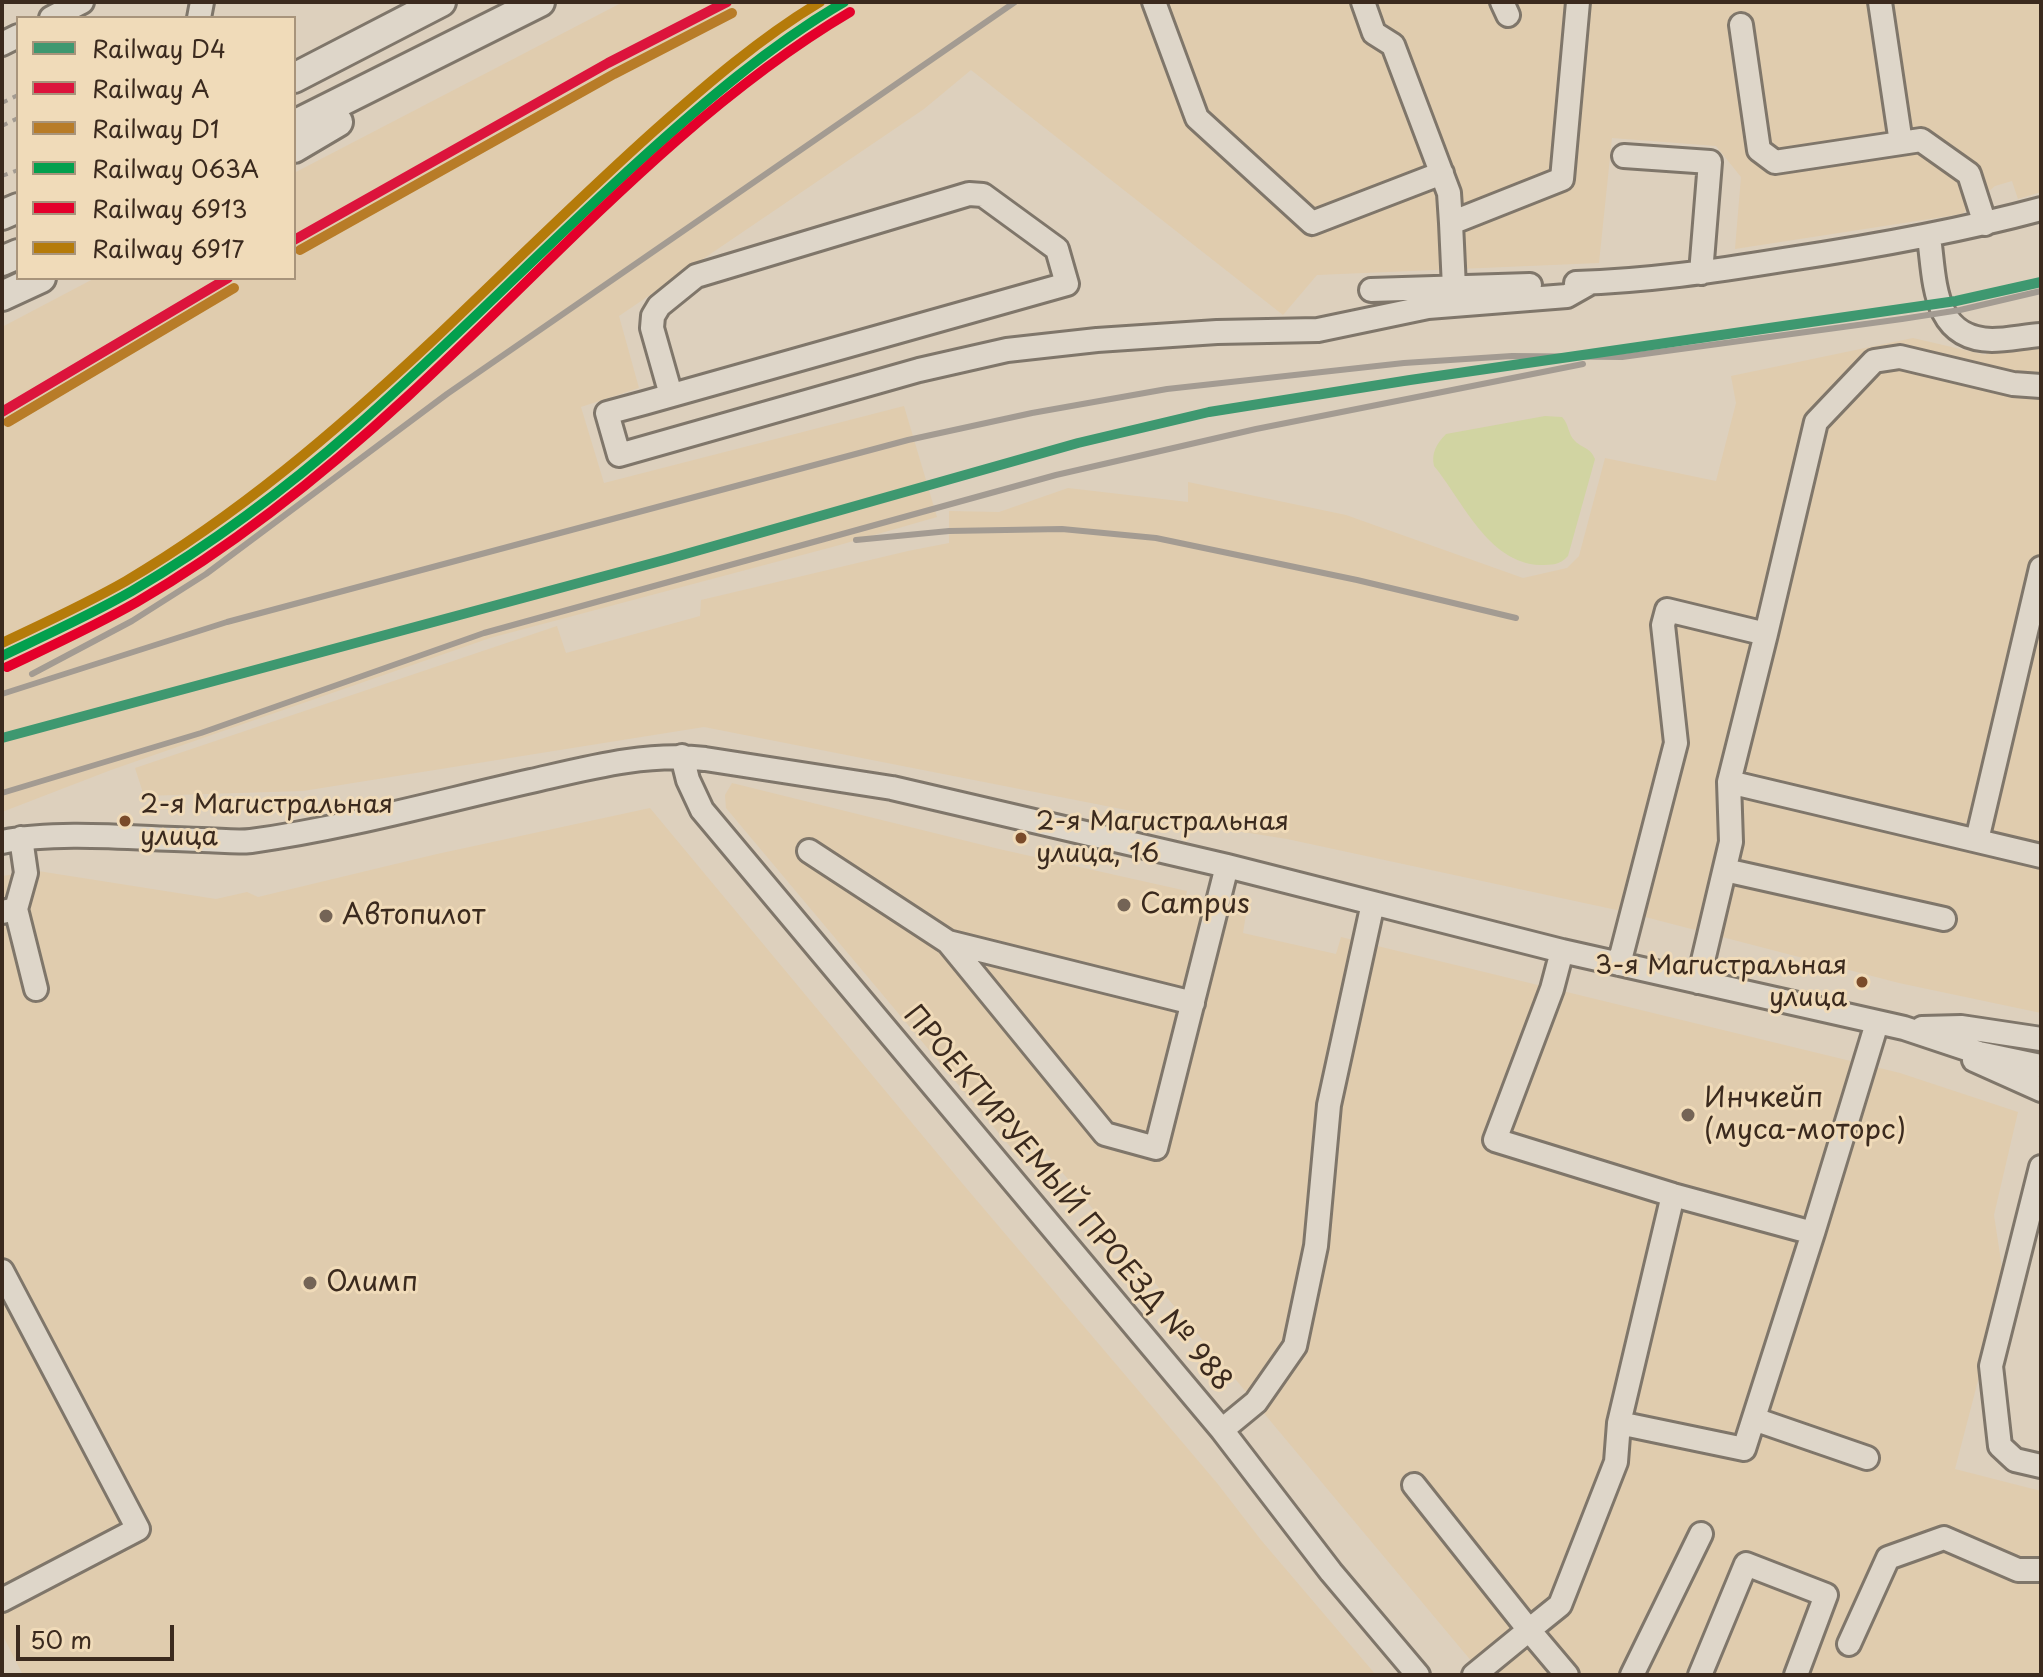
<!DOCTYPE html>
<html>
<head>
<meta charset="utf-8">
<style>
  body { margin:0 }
  #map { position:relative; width:2043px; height:1677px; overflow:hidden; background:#ddd0bd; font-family:"Playpen Sans",sans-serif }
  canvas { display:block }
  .frame { position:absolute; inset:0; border:4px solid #3b2a1e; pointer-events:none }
  .legend { position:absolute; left:16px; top:16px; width:280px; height:264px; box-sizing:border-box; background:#f0dbb9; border:2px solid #a8947b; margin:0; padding:10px 14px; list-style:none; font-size:24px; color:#3b2a1e }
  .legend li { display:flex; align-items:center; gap:16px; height:40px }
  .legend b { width:40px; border:2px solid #a8947b }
  .scale { position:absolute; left:16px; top:1625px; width:158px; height:36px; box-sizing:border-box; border:4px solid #3b2a1e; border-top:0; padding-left:10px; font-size:24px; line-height:28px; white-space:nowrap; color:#3b2a1e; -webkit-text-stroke:6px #f0dbb9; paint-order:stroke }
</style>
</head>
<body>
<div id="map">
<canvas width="2043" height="1677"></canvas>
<div class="frame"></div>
<ul class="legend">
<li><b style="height:10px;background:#3e9870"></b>Railway D4</li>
<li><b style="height:10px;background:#dc143c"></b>Railway A</li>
<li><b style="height:10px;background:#b87c28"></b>Railway D1</li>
<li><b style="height:10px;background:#03a04e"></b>Railway 063А</li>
<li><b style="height:10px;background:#e4002b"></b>Railway 6913</li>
<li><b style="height:10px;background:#b57b0a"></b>Railway 6917</li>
</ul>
<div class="scale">50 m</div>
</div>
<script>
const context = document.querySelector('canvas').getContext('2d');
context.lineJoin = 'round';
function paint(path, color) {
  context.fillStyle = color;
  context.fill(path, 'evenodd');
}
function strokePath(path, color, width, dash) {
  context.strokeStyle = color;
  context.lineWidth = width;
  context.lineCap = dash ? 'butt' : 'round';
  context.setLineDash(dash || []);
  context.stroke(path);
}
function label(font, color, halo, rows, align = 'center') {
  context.font = font + ' "Playpen Sans",sans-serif';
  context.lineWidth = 6;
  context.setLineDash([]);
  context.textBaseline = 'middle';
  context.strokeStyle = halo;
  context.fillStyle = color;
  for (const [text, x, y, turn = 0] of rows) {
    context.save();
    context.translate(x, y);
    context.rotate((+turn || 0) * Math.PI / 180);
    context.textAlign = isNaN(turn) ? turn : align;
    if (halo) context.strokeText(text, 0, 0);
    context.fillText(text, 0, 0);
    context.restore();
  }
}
paint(new Path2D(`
  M 623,2 L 2041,2 L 2041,192 L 2018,199 L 2012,181 L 1995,186 L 1962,214 L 1735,249 L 1741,177 L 1716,146 L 1612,138 L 1599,263 L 1317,275 L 1283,315 L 971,70 L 924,109 L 619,316 L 639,388 L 581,407 L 604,483 L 904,406 L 937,517 L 836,546 L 490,638 L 111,770 L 2,812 L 2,327 L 95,278 L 294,278 L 294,173 Z
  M 2041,323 L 2041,1013 L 1899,983 L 1626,912 L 1287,839 L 1218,828 L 704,727 L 303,791 L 144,796 L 135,768 L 557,626 L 566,653 L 700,616 L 701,600 L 908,551 L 949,543 L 949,511 L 999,512 L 1068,488 L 1188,502 L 1188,482 L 1346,515 L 1523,578 L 1567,568 L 1579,556 L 1605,458 L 1716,481 L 1736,403 L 1731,376 L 1913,338 L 1986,355 L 1993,331 Z
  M 732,783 L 999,849 L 1187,891 L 1185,900 L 1246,914 L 1243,933 L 1336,954 L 1341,937 L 1365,943 L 1900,1073 L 2018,1112 L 1994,1215 L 2004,1281 L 1955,1469 L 2041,1491 L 2041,1675 L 1483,1675 L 1036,1141 L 1013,1150 L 726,808 L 725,795 Z
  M 650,808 L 962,1183 L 1217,1483 L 1261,1540 L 1376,1675 L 23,1675 L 2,1634 L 2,876 L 38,871 L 216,899 L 247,892 L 258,897 L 437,854 Z`), '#e0ccae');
paint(new Path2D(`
  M 1545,416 L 1562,417 C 1569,424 1568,435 1575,441 C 1583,449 1590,447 1595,459 L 1568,556 C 1560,565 1552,565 1540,565 C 1488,563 1463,501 1434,466 C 1431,453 1437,443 1446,434 Z`), '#d1d4a2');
const minor = new Path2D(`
  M 1154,2 L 1197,118 L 1312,223 L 1442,173
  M 1363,2 L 1374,33 L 1393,45 L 1449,193 L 1451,223
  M 1502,2 L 1508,15
  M 1880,2 L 1901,143
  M 51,18 L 82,2
  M 199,18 L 202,2
  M 1741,25 L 1759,150 L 1775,162 L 1921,140 L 1969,174 L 1985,224
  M 2,44 L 18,36
  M 1624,156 L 1710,162 L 1701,273
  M 1929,237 C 1935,280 1932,339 1992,340 C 2008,340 2025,336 2041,335
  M 1576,283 C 1646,281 1715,271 1783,260 C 1870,247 1956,232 2041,209
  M 1454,288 L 1451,223 L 1562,179 L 1578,2
  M 1371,290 L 1530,285
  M 671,395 L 652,328 L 653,316 L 659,306 L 696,276 L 969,194 L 983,195 L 1057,249 L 1067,284 L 644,403 L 607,413 L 619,455 L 919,370 L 1007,350 L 1097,340 L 1217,332 L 1318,330 L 1428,307 L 1567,296 L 1590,283
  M 1766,634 L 1816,422 L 1874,361 L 1900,357 L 2013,384 L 2041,386
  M 682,756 L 688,780 L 702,810 L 1222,1430 L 1331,1572 L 1418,1675
  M 1729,782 L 2041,856
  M 1977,840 L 2041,568
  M 2,842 C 61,830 141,839 202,840 C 218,840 235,843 251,841 C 345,828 438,802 531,781 C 588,768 646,752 705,759 L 892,788 L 1227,866 L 1562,951 L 1904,1028 L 1979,1053 L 2041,1066
  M 809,851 L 948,942 L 1105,1134 L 1156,1148 L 1227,866
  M 1725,870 L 1944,919
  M 16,909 L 36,989
  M 2,912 L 16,909 L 26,873 L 21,838
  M 948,942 L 1193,1003
  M 1562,951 L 1552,989 L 1495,1140 L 1673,1195 L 1813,1233 L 1877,1023
  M 1619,964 L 1676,743 L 1663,625 L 1667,610 L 1766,634 L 1729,782 L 1731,842 L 1698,982
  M 1922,1028 L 1961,1027 L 2041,1039
  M 1974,1060 L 2041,1090
  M 2041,1167 L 1991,1366 L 2000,1446 L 2015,1460 L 2041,1466
  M 2,1271 L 138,1529 L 2,1600
  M 1754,1419 L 1867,1458
  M 1619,1423 L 1673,1195
  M 1222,1430 L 1256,1402 L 1295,1346 L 1316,1246 L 1329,1105 L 1373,903
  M 1414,1485 L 1529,1630 L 1474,1675
  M 1849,1644 L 1888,1558 L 1944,1538 L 2018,1570 L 2041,1570
  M 1567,1675 L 1529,1630 L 1560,1605 L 1616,1462 L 1619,1423 L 1744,1449 L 1813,1233
  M 1632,1675 L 1701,1534
  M 1700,1675 L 1746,1564 L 1826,1595 L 1796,1675`);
const major = new Path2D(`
  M 294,78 L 441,2
  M 294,125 L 540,2
  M 294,148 L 338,122
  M 2,215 L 18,208
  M 2,261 L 18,254
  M 2,296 L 41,278`);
strokePath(minor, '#7f766a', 28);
strokePath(major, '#7f766a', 34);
strokePath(new Path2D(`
  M 2,103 L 18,95
  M 2,126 L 18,118
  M 2,176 L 18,170`), '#a39b92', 4, [6, 6]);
strokePath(minor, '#ded6c9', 22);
strokePath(major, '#ded6c9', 28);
strokePath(new Path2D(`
  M 856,540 L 949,531 L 1062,529 L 1156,538 L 1357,580 L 1516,618
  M 32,674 L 132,621 L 206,574 L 447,394 L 1015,2
  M 2,694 L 227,622 L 908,440 L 1032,413 L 1167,389 L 1404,363 L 1512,356 L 1622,357 L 1902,319 L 1960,310 L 2041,291
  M 2,793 L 201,733 L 484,633 L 1056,475 L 1256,429 L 1583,364`), '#a39b92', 6);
strokePath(new Path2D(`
  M 2,738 L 668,559 L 1078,443 L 1209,412 L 1410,380 L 1956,301 L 2041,282`), '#3e9870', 10);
strokePath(new Path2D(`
  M 294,240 L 608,63 L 727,2
  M 2,412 L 228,278`), '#dc143c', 10);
strokePath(new Path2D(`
  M 300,250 L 614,74 L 732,13
  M 8,422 L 234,288`), '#b87c28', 10);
strokePath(new Path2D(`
  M 2,656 C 46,635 90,615 132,591 C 212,544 287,488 356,427 C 453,341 543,248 639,161 C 703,103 769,46 844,2`), '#03a04e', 10);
strokePath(new Path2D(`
  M 7,667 C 51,646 95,626 137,602 C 235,545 324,474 407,397 C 548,267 684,110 850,12`), '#e4002b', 10);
strokePath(new Path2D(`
  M 2,643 C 44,623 86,604 126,581 C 238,515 336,431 430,343 C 505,272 577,200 654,131 C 706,85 760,38 820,2`), '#b57b0a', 10);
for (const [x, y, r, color] of [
  [125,821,7,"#7a4b2a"],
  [1021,838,7,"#7a4b2a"],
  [1124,905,8,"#746456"],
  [326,916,8,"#746456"],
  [1862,982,7,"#7a4b2a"],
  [1688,1115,8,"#746456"],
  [310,1283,8,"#746456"]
]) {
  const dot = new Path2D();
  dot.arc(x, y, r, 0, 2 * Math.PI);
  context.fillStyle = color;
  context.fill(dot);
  strokePath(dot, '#f0dbb9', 3);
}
label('26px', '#3b2a1e', '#f0dbb9', [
  ["2-я Магистральная",140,806],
  ["улица",140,838],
  ["2-я Магистральная",1036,823],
  ["улица, 16",1036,855],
  ["3-я Магистральная",1847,967,"right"],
  ["улица",1847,999,"right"]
], 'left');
label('28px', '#3b2a1e', '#f0dbb9', [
  ["Campus",1140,905],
  ["Автопилот",342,916],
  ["Инчкейп",1704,1099],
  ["(муса-моторс)",1704,1131],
  ["Олимп",326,1283]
], 'left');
label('28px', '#3b2a1e', '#f0dbb9', [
  ["ПРОЕКТИРУЕМЫЙ ПРОЕЗД № 988",1067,1199,50]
]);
</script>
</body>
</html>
